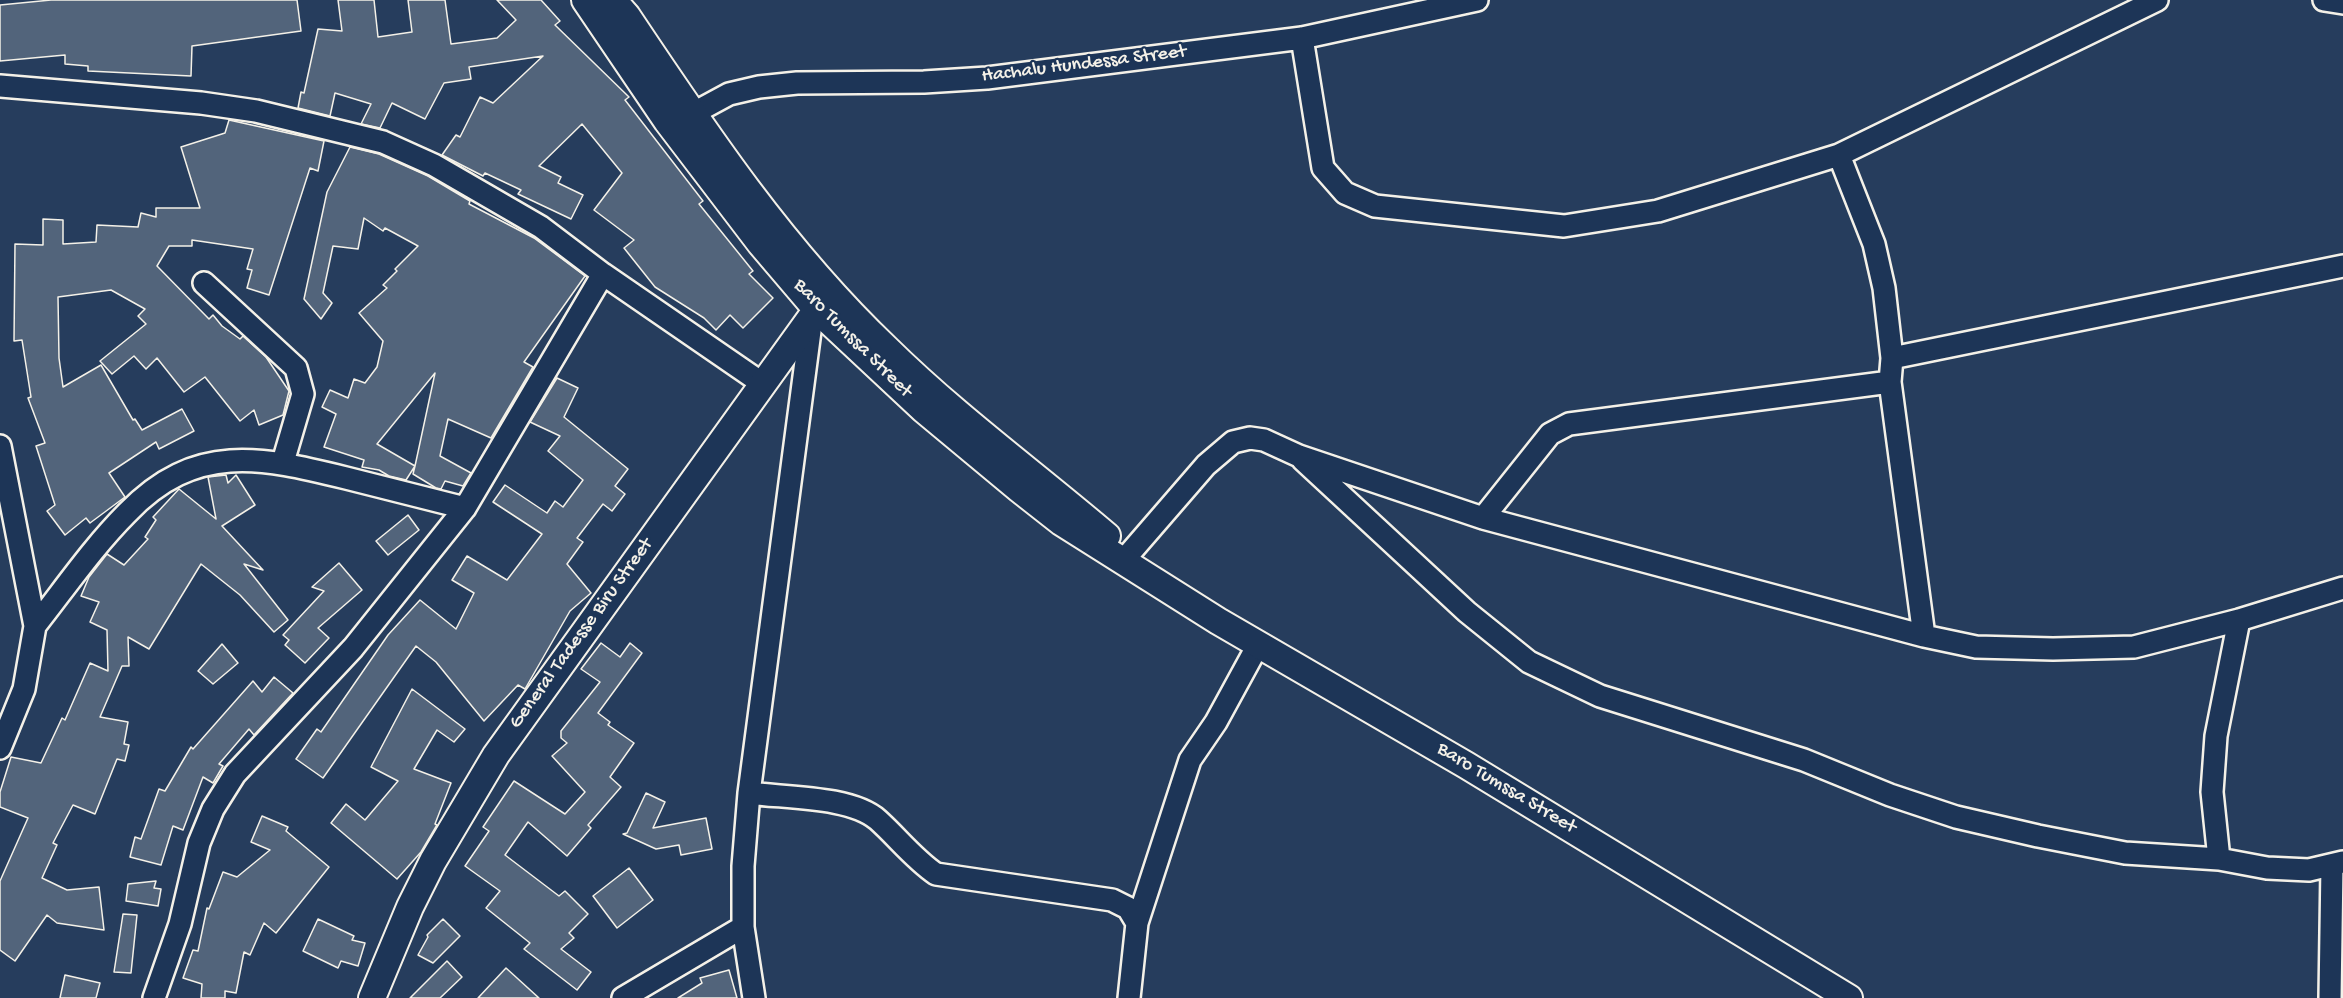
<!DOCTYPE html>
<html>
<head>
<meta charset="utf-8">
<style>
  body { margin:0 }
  canvas { display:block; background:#263d5d }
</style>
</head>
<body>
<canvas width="2343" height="998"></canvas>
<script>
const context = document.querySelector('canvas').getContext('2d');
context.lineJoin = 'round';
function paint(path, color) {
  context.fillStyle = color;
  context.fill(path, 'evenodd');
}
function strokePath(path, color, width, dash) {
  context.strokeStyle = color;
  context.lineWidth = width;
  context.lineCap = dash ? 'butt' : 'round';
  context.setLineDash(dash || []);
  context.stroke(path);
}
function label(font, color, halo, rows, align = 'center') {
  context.font = font + ' "Gochi Hand",sans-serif';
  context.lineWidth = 4.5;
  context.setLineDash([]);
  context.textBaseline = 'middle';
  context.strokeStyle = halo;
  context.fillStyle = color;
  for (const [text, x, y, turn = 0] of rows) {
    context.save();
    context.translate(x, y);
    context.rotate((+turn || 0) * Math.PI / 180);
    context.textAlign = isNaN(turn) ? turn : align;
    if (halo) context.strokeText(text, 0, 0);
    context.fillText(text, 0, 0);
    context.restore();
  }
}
const building = new Path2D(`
  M 51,0 L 297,0 L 301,31 L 192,46 L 191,76 L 88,71 L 88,66 L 65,64 L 65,55 L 0,61 L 0,5 Z
  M 338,0 L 374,0 L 378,37 L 412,32 L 408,0 L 445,0 L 451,44 L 497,38 L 516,20 L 497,0 L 541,0 L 560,21 L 555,25 L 629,97 L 625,100 L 703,201 L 699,204 L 753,271 L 749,274 L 773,298 L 743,328 L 730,315 L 716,330 L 704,318 L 655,287 L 624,248 L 634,240 L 594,210 L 622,173 L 582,124 L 539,166 L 561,177 L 558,183 L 583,195 L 571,219 L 518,194 L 521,190 L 485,173 L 483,176 L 442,155 L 456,135 L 460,137 L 480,97 L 493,103 L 543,56 L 469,67 L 471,79 L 444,83 L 425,119 L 392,103 L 380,128 L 361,124 L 371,104 L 335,93 L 330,116 L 298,108 L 301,92 L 304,93 L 318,29 L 342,31 Z
  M 229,120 L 324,141 L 318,171 L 310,168 L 269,295 L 247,288 L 252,270 L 247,269 L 253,249 L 192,240 L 192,246 L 169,246 L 157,266 L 209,319 L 213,315 L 222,326 L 240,339 L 243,336 L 266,357 L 289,391 L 283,415 L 259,425 L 254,410 L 240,421 L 205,377 L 184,392 L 157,358 L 146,369 L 134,356 L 112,374 L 100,361 L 146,324 L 138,316 L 145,309 L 111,290 L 58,297 L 59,358 L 63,387 L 101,365 L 133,420 L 135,419 L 142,430 L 182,409 L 194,431 L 159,449 L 156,442 L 109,473 L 125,497 L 90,523 L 86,518 L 65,535 L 47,511 L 55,505 L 36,446 L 45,443 L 28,398 L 31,397 L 22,340 L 14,341 L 15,244 L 43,245 L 43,219 L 63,220 L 63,244 L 96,242 L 97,225 L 138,227 L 141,213 L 156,217 L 156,208 L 200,208 L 181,147 L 225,133 Z
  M 350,147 L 379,154 L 428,176 L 470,201 L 469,204 L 534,238 L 585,276 L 524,362 L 533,367 L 491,438 L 448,419 L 440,456 L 471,473 L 463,486 L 445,481 L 441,489 L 436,488 L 413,474 L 415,466 L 406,480 L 389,476 L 379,470 L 362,467 L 364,460 L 324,447 L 336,414 L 322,407 L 330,390 L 348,398 L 354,379 L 365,383 L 377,367 L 383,341 L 359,313 L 387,288 L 383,285 L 397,271 L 395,269 L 418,246 L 385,228 L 383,231 L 364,218 L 358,249 L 333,246 L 323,293 L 332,303 L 321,319 L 304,299 L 327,192 ZM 435,373 L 415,466 L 377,444 Z
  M 557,378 L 578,388 L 564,417 L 628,469 L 615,486 L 625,494 L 612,511 L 603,504 L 577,538 L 583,542 L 567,564 L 591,593 L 570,611 L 525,689 L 518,685 L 484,721 L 436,662 L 416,646 L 323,778 L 296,759 L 317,729 L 321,732 L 388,635 L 420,600 L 456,629 L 474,593 L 452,580 L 467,556 L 507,580 L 542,534 L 493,502 L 505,485 L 547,513 L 555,501 L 563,507 L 583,480 L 548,451 L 560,436 L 530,422 Z
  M 226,475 L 228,483 L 236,475 L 255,505 L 222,526 L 263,570 L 244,564 L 288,620 L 274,632 L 240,595 L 201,564 L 149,649 L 128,637 L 129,666 L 122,666 L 100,717 L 128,722 L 124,744 L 129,745 L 125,761 L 117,759 L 95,814 L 73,805 L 53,843 L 57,845 L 42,878 L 67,890 L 99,887 L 104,930 L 57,923 L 47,915 L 15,961 L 0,950 L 0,881 L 28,818 L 0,807 L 0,792 L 11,757 L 41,763 L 62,718 L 65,720 L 90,663 L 108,671 L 107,630 L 90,622 L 99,602 L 81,596 L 89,577 L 107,554 L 124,565 L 148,539 L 145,537 L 156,520 L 153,517 L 179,489 L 216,519 L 208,477 Z
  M 408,515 L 419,530 L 388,555 L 376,541 Z
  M 339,563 L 362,590 L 318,628 L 329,638 L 305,663 L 285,645 L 289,640 L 283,635 L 324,591 L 312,587 Z
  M 601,643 L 620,657 L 630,643 L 642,653 L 598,713 L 610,722 L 608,725 L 634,743 L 610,777 L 621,787 L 588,825 L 591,828 L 567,856 L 528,822 L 505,855 L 559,896 L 565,891 L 588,914 L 569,933 L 574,938 L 561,949 L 591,972 L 577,990 L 524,949 L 530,943 L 486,908 L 500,891 L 465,866 L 489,831 L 483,827 L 514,781 L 565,814 L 585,792 L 552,756 L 567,743 L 561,738 L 561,731 L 600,682 L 581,669 Z
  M 222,644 L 238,663 L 213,684 L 198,671 Z
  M 274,677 L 293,693 L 254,735 L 249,729 L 219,764 L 223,766 L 213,783 L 203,777 L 183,830 L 173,826 L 161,865 L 130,857 L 135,837 L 141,839 L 159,789 L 165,791 L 191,747 L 193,749 L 253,681 L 262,692 Z
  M 412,689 L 465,729 L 454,742 L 437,730 L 414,769 L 451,783 L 435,824 L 437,825 L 421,852 L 397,879 L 331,823 L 346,804 L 365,820 L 398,781 L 371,767 Z
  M 646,793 L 665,802 L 653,828 L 706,818 L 712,849 L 681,855 L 679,845 L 656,849 L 623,834 L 627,833 Z
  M 262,816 L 288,827 L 286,831 L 329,867 L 276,933 L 264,923 L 250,955 L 244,952 L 236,993 L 225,991 L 225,998 L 201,998 L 202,984 L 183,978 L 193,950 L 198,951 L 207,908 L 209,909 L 223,872 L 237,877 L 270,850 L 251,842 Z
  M 629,868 L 653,900 L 617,928 L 593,896 Z
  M 156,881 L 154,888 L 161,889 L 158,906 L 126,901 L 128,884 Z
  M 123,914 L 137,915 L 131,973 L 114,972 Z
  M 318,919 L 354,936 L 352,940 L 365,943 L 358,966 L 341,961 L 338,968 L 303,951 Z
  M 443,919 L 460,936 L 433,963 L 418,955 L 428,937 L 427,935 Z
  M 447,961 L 462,977 L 440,998 L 410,998 Z
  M 506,968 L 539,998 L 478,998 Z
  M 729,970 L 737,998 L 678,998 L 702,983 L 700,978 Z
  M 65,975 L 100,983 L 96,998 L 60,998 Z`);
paint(building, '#52647b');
strokePath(building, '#f4f1e8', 1.5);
const minor = new Path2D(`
  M 2324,0 L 2343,3
  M 1302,38 L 1323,168 L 1345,193 L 1375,206 L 1564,226 L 1658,211 L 1839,155 L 2157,0
  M 0,86 L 201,103 L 256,111 L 383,142 L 434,165 L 541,227 L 603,274 L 763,384
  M 692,114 L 729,94 L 759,87 L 797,83 L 924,82 L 987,78 L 1302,38 L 1477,0
  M 1839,155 L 1874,244 L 1884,288 L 1892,358 L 1890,382 L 1924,636
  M 204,283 L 296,368 L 303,394 L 283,462
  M 1892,358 L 2343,266
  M 0,446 L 35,626 L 24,689 L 0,748
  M 1303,460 L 1467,612 L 1529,662 L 1600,696 L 1804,760 L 1890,795 L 1956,817 L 2038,836 L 2125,853 L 2219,859 L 2267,868 L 2309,870 L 2343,862
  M 1483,518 L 1550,434 L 1569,424 L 1890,382
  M 1129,554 L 1206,465 L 1233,442 L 1250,438 L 1264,440 L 1299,456 L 1483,518 L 1924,636 L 1976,647 L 2053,649 L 2134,647 L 2239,620 L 2343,588
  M 35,626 C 65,588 93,547 127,513 C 195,442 261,457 346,478 C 386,488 425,498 465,508
  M 749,793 C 785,798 851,796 878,820 C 898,838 914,859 936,874 L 1112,900 L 1128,908 L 1137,923 L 1129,998
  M 2219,859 L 2212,792 L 2216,736 L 2239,620
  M 1137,923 L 1190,760 L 1216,722 L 1258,645
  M 154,998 L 180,924 L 199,843 L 213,809 L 235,774 L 353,648 L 465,508 L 603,274
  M 623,998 L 743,927
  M 754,998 L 743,927 L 743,866 L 749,793 L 812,316
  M 2330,998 L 2332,865`);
const tertiary = new Path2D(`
  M 585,0 L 667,121 L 760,243 L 817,310 L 924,410 L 1019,489 L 1061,522 L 1218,621 L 1466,765 L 1849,998
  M 613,0 L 627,16 C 705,133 784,251 886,348 C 955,416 1033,473 1107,536
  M 372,998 L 410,907 L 433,861 L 496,755 L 812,316 L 832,294`);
strokePath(minor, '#f4f1e8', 26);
strokePath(tertiary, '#f4f1e8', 30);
strokePath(minor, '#1d3557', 21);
strokePath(tertiary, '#1d3557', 26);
label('20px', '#f4f1e8', '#1d3557', [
  ["Hachalu Hundessa Street",1084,65,-7],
  ["Baro Tumssa Street",852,339,45],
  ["General Tadesse Biru Street",582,634,-54],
  ["Baro Tumssa Street",1506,789,31]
]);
</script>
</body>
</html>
